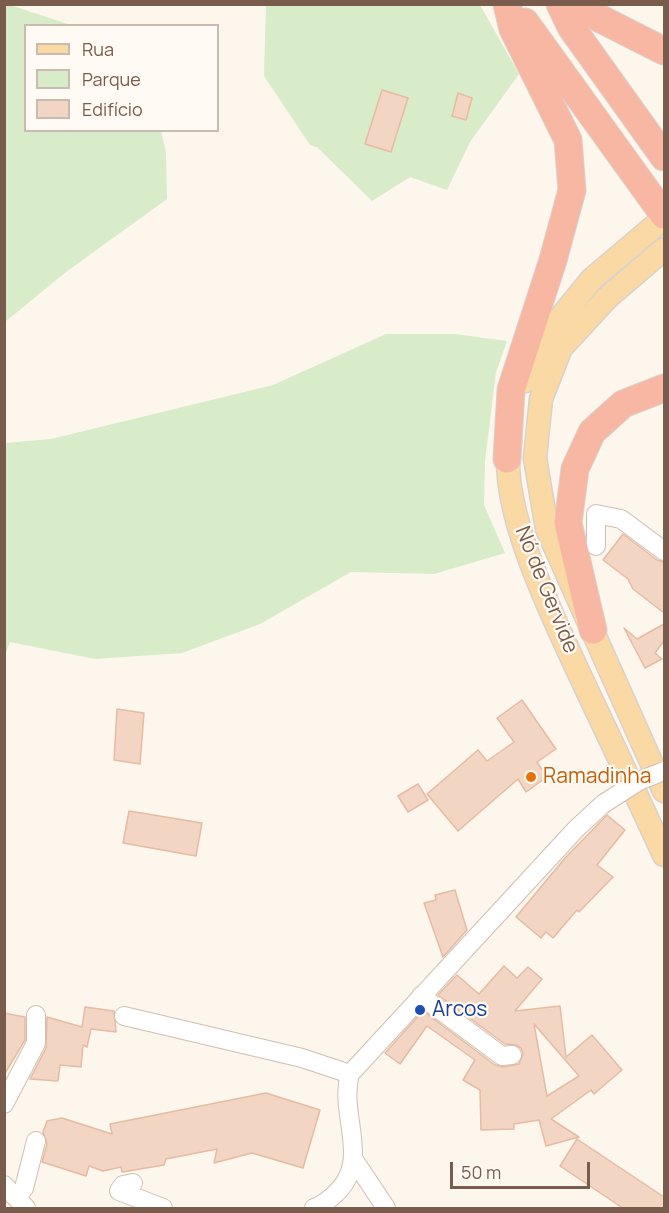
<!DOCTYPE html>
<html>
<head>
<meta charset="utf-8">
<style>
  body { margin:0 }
  #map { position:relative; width:669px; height:1213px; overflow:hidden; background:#fdf6ec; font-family:Manrope,sans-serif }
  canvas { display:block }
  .frame { position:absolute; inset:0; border:6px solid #7a5c4d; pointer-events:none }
  .legend { position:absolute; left:24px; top:24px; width:195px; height:108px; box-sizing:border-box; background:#fffaf3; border:2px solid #cabbb1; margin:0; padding:8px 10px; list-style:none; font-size:18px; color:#7a5c4d }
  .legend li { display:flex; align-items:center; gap:12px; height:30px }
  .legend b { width:30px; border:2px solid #cabbb1 }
  .scale { position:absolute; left:450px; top:1162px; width:140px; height:27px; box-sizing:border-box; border:3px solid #7a5c4d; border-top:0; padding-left:8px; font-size:18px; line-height:21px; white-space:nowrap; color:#7a5c4d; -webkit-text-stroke:4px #fffaf3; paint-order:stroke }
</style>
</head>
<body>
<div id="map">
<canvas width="669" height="1213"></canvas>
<div class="frame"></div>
<ul class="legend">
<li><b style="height:8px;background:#fbd9a5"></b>Rua</li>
<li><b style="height:16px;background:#d8ecc9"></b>Parque</li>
<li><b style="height:16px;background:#f3d5c3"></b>Edifício</li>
</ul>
<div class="scale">50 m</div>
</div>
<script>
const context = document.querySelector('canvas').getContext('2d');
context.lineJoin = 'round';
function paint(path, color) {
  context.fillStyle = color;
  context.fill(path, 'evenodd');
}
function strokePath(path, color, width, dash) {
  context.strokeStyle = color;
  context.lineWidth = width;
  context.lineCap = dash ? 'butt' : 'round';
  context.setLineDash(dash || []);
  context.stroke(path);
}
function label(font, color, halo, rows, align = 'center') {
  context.font = font + ' Manrope,sans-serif';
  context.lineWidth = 4.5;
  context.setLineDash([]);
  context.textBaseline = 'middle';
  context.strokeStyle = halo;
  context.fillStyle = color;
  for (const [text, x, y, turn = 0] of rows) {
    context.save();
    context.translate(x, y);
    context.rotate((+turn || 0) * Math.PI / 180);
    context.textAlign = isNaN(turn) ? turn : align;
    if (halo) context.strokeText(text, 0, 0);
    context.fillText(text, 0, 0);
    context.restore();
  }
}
paint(new Path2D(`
  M 266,4 L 480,5 L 519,74 L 470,142 L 447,190 L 410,177 L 372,201 L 317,147 L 310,145 L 264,76 Z
  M 10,5 L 71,25 L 26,26 L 26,130 L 161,131 L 166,152 L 167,199 L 66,272 L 5,322 L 4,5 Z
  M 386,334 L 455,334 L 507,341 L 496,372 L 485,461 L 484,505 L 505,553 L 434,574 L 351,572 L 260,624 L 182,653 L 95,659 L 10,642 L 5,656 L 5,443 L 51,439 L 273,385 Z`), '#d8ecc9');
const building = new Path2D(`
  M 382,90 L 408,98 L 391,152 L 365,144 Z
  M 458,93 L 472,98 L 466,120 L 452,116 Z
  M 623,534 L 657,560 L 664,562 L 664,613 L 633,589 L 628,579 L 603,560 Z
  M 664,624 L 664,641 L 655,653 L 662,659 L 645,668 L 624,628 L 637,639 Z
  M 522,700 L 556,749 L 537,762 L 547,777 L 526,792 L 518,779 L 458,831 L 427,794 L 478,750 L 487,761 L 514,742 L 497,718 Z
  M 117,709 L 144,713 L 140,764 L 114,760 Z
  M 418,784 L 428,800 L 408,812 L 398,796 Z
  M 129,811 L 202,823 L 196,856 L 123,843 Z
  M 607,815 L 625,830 L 597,865 L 613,877 L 579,912 L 577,910 L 553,938 L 546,932 L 541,938 L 516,917 L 565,858 Z
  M 455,890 L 467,930 L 443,957 L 424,903 L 436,900 L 435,895 Z
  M 504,966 L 517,978 L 528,967 L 542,979 L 515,1011 L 560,1006 L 566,1057 L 592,1035 L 622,1070 L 594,1094 L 591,1090 L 551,1119 L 579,1137 L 546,1146 L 539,1120 L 514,1124 L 514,1129 L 481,1130 L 480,1090 L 463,1080 L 475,1060 L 427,1026 L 400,1064 L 385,1053 L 423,1011 L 495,1065 L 503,1067 L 519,1064 L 523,1054 L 521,1048 L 516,1045 L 505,1044 L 438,995 L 457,975 L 479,994 ZM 534,1024 L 579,1076 L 547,1096 Z
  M 85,1007 L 114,1011 L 116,1032 L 91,1029 L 87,1047 L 83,1045 L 81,1067 L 60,1065 L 58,1081 L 30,1079 L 46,1048 L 47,1017 L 82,1027 Z
  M 4,1013 L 25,1017 L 25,1040 L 4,1075 Z
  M 266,1093 L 320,1110 L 303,1168 L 252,1153 L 214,1163 L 217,1149 L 166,1159 L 164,1165 L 122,1172 L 121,1167 L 103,1171 L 89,1166 L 86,1176 L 42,1162 L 47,1144 L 43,1132 L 47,1121 L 62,1118 L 112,1134 L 110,1124 Z
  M 577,1139 L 664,1197 L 664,1209 L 624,1209 L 560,1166 Z`);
paint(building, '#f3d5c3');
strokePath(building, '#e6bba3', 1.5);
const minor = new Path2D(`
  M 596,546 L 596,514 L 621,519 L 664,551
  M 421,996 L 502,1056 L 512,1055
  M 124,1016 L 302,1058 L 350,1074
  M 4,1104 L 36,1043 L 36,1015
  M 354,1160 L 386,1208
  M 133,1183 L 123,1185 L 119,1191 L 163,1208
  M 4,1185 L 26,1208
  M 17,1198 L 24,1188 L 36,1141
  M 314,1208 C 322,1206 327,1201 334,1195 C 373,1161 338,1116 350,1074 L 576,829 L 603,804`);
const major = new Path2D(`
  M 664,249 L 607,298 L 561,348 L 541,399 L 535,458 L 547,529 L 664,791
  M 526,381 L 543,339 L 592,279 L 664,218
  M 510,442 C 496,510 562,635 591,699 C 616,751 640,803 664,855`);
const highway = new Path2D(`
  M 560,4 L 571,27 L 664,157
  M 583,4 L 593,15 L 664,51
  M 525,22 L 664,215
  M 507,459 L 511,390 L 553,260 L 572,190 L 568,140 L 513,29 L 507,4
  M 593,630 L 568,523 L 575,469 L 592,432 L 623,404 L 664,388`);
strokePath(minor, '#d1beb0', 20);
strokePath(major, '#dad1cd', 25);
strokePath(highway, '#dad1cd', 29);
strokePath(minor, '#fff', 18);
strokePath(major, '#fbd9a5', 22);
strokePath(highway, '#f7b7a3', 27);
const minorBridge = new Path2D(`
  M 603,804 L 639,781 L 664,771`);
strokePath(minorBridge, '#d1beb0', 20, []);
strokePath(minorBridge, '#fff', 18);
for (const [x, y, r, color] of [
  [531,777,6,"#e8710a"],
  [420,1010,6,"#1a4fb4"]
]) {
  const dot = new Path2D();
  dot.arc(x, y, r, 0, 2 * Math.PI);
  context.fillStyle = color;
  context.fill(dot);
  strokePath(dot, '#fffaf3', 2);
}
label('21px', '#7a5c4d', '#fffaf3', [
  ["Nó de Gervide",546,590,68]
]);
label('21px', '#c56008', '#fffaf3', [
  ["Ramadinha",543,777]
], 'left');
label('21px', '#164399', '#fffaf3', [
  ["Arcos",432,1010]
], 'left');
</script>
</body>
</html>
